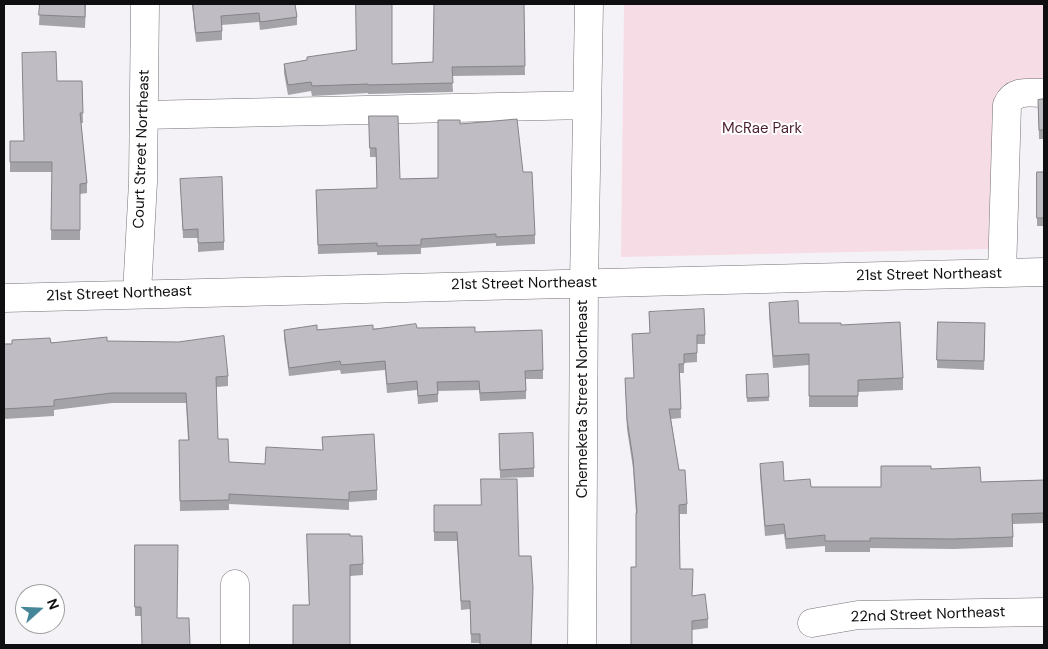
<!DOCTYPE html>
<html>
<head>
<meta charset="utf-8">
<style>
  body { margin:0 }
  #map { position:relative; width:1048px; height:649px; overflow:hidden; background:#f5f2f7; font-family:"DM Sans",sans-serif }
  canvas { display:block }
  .frame { position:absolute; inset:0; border:5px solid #0f0e10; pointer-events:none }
  .north { position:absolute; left:15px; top:584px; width:50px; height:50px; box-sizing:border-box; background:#fff; border:1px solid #9f9f9f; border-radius:50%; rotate:70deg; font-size:14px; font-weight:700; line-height:20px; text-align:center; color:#0f0e10 }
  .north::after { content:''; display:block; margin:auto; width:18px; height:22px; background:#458798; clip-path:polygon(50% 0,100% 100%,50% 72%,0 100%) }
</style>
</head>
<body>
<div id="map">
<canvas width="1048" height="649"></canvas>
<div class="frame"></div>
<div class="north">N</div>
</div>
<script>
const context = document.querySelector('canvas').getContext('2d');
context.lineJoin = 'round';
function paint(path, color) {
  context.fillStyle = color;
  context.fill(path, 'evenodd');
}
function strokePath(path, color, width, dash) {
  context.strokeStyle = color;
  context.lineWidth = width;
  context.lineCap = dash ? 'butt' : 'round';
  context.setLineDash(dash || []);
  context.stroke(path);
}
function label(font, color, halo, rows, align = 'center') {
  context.font = font + ' "DM Sans",sans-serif';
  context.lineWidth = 4;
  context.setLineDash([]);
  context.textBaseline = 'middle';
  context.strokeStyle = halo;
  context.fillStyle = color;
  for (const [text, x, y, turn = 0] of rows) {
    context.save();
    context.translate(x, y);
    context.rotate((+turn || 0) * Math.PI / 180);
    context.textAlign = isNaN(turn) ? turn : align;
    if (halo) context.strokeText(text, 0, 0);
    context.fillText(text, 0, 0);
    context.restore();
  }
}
paint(new Path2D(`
  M 624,4 L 1044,4 L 1044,84 L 1004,85 L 997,94 L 993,249 L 621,257 Z`), '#f6dce4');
const minor = new Path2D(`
  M 144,115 L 587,105
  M 1002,273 L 1007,105 C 1014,89 1029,93 1044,93
  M 137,293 L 143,182 L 145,4
  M 4,298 L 1044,272
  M 812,623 L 858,615 L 1044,612
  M 235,645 L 235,584
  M 582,645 L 584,283 L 589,4`);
strokePath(minor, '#757277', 29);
strokePath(minor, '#fff', 28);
paint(new Path2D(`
  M 40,4 L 86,4 L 85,28 L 39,25 Z
  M 192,4 L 295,4 L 297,17 L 297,25 L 260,30 L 259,22 L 222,25 L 222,40 L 196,42 Z
  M 524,4 L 525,75 L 452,76 L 453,92 L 368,94 L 368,93 L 312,96 L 311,91 L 288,95 L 284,73 L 284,64 L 392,64 L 433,62 Z
  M 57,81 L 82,81 L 83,123 L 81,123 L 87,183 L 87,193 L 80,194 L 80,240 L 51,240 L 52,172 L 10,172 L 10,141 L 24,141 Z
  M 1044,99 L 1044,139 L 1039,139 L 1038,100 Z
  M 369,116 L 400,179 L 438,178 L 460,124 L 523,172 L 535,235 L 535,244 L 496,246 L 496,243 L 421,248 L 421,254 L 377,255 L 377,252 L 318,254 L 316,190 L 377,188 L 376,157 L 370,157 Z
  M 1037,172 L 1044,172 L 1044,226 L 1037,226 Z
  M 180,179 L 224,242 L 224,250 L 198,252 L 198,238 L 183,238 Z
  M 769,303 L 799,323 L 841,325 L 903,378 L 903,390 L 858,392 L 858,407 L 809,407 L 809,365 L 773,368 L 769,314 Z
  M 649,312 L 705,335 L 705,344 L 697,344 L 697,362 L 684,363 L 684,373 L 680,373 L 681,418 L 671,419 L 679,470 L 687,504 L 687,514 L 680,514 L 680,569 L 693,579 L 692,596 L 708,619 L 708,628 L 692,630 L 636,567 L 636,513 L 633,468 L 627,429 L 625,378 L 634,378 L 632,334 L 650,333 Z
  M 938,322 L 985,332 L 984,370 L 937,368 Z
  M 417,328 L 475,332 L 543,370 L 543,379 L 526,379 L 526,399 L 480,401 L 479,390 L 438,391 L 438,402 L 418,404 L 417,390 L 387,393 L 385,370 L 341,374 L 340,370 L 289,376 L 284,338 L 284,330 Z
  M 107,341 L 228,376 L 228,386 L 216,387 L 218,439 L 229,462 L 265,464 L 323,450 L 322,437 L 377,490 L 377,500 L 349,502 L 349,510 L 229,504 L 229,510 L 180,511 L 179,440 L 188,440 L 186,403 L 112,403 L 54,410 L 54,416 L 4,419 L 4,344 Z
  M 768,374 L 769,401 L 747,402 L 746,375 Z
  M 499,434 L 534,468 L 534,477 L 500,478 Z
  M 760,464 L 784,481 L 811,487 L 881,487 L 931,469 L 981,482 L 1044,480 L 1044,523 L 1013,524 L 1013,547 L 953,549 L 870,548 L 870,552 L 825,552 L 825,546 L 786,549 L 784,534 L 765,536 L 760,474 Z
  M 517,479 L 480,643 L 471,643 L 470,609 L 461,610 L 457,541 L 434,541 L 434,505 L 481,505 Z
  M 307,534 L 350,536 L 363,564 L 363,575 L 350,576 L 309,605 Z
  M 135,545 L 177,618 L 190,645 L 141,616 L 135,616 Z`), '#a4a3a8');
const building = new Path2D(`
  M 40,4 L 85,4 L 85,17 L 39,15 Z
  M 193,4 L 295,4 L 297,17 L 260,22 L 259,13 L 221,16 L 222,31 L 196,33 Z
  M 356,4 L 392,4 L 392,64 L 433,62 L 434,4 L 524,4 L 525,66 L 452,67 L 453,83 L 368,85 L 368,84 L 312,86 L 311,82 L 288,85 L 284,64 L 307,60 L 307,57 L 356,50 Z
  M 56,52 L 57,81 L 82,81 L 83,113 L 80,113 L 87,183 L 80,184 L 80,230 L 51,230 L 52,162 L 10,162 L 10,141 L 24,141 L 22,53 Z
  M 1044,99 L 1044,130 L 1039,130 L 1038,100 Z
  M 369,116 L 398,116 L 400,179 L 438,178 L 438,120 L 460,120 L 460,124 L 517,119 L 523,172 L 532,172 L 535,235 L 496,237 L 496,234 L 421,239 L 421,245 L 377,246 L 377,243 L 318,245 L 316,190 L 377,188 L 376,148 L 370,148 Z
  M 1037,172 L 1044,172 L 1044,218 L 1037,218 Z
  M 222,177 L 224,242 L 198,243 L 198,229 L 183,230 L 180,179 Z
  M 798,301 L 799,323 L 841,323 L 841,325 L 900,322 L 903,378 L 858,380 L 858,396 L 809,396 L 809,354 L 773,356 L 769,303 Z
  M 704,309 L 705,335 L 697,335 L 697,353 L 684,354 L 684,364 L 679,364 L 681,409 L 669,409 L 679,470 L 685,470 L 687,504 L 679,505 L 680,569 L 693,569 L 692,596 L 705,594 L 708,619 L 692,621 L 692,645 L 631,645 L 631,567 L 636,567 L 636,513 L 637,513 L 633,459 L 627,420 L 625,378 L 634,378 L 632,334 L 650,333 L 649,312 Z
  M 938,322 L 985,323 L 984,361 L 937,360 Z
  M 416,324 L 417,328 L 475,327 L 475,332 L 542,330 L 543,370 L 525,371 L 526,391 L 480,393 L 479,381 L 437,382 L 438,394 L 418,396 L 417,381 L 387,384 L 385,361 L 341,365 L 340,361 L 289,368 L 284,330 L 317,325 L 317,330 L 373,325 L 373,329 Z
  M 224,336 L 228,376 L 216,377 L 218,439 L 228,439 L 229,462 L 265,464 L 266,447 L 323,450 L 322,437 L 374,434 L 377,490 L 349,492 L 349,500 L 229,494 L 229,500 L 180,501 L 179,440 L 189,440 L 186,393 L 112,393 L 54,400 L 54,406 L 4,409 L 4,344 L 12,344 L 12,340 L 50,338 L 51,343 L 107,337 L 107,341 L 178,342 Z
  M 768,374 L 769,397 L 747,398 L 746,375 Z
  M 533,433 L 534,468 L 500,470 L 499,434 Z
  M 783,462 L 784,481 L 810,479 L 811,487 L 881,487 L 881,466 L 931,466 L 931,469 L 980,467 L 981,482 L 1044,480 L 1044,513 L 1012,514 L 1013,537 L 953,539 L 870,538 L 870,541 L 825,541 L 825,535 L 786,539 L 784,524 L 765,526 L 760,464 Z
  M 481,479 L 517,479 L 519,556 L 531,556 L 533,588 L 531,645 L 480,645 L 480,634 L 471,634 L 470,601 L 461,601 L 457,532 L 434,532 L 434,505 L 481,505 Z
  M 307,534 L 350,534 L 350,536 L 362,536 L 363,564 L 350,565 L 350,645 L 293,645 L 293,605 L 309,605 Z
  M 135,545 L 178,545 L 177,618 L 189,618 L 190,645 L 142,645 L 141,607 L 135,607 Z`);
paint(building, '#bfbdc3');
strokePath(building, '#868488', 1);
label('15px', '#4c1e32', '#fff', [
  ["McRae Park",762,129]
]);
label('15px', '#0f0e10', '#fff', [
  ["Court Street Northeast",142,149,-88],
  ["21st Street Northeast",929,275,-1],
  ["21st Street Northeast",524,284,-1],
  ["21st Street Northeast",119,294,-2],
  ["Chemeketa Street Northeast",583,399,-90],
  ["22nd Street Northeast",928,615,-2]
]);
</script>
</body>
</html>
